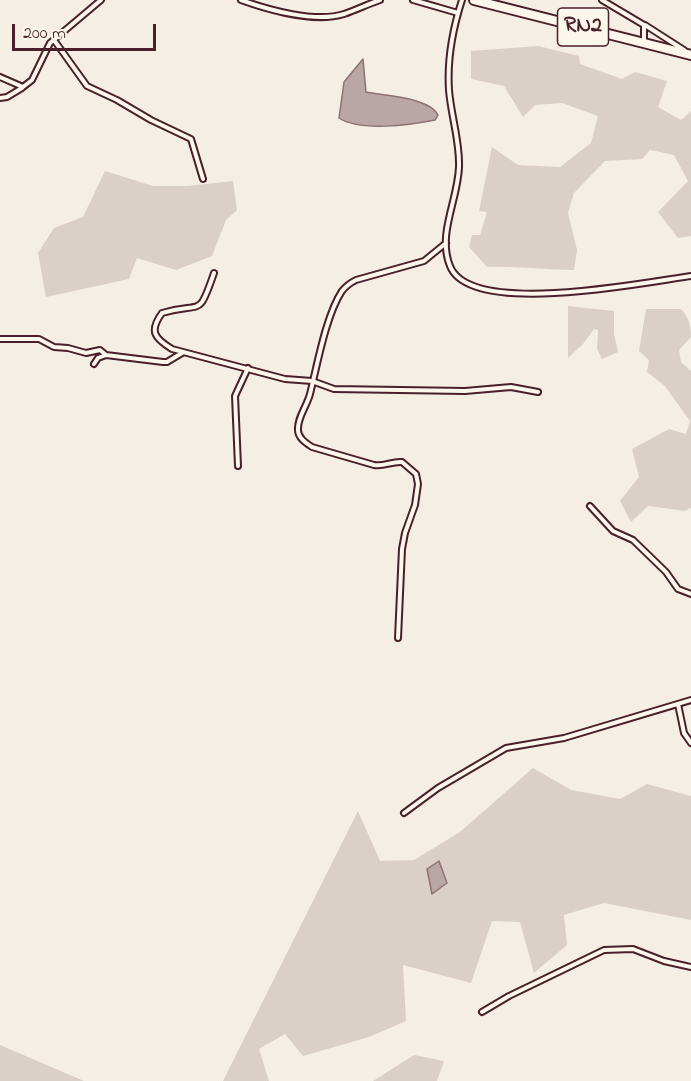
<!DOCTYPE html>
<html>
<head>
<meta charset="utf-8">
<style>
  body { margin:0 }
  #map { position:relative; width:691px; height:1081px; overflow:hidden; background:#f4eee4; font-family:"Indie Flower",sans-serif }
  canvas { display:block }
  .scale { position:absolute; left:12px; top:24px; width:144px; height:27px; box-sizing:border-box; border:3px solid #4a1f2b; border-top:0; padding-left:8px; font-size:18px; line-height:21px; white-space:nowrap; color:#4a1f2b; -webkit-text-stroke:4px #fbf7ec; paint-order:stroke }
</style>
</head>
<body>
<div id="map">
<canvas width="691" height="1081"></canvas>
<div class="scale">200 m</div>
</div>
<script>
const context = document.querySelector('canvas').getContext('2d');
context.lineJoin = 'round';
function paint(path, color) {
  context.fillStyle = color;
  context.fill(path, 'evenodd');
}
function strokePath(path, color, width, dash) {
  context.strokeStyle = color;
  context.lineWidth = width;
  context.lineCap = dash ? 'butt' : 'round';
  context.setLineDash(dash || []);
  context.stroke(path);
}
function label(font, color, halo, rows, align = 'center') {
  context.font = font + ' "Indie Flower",sans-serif';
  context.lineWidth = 4.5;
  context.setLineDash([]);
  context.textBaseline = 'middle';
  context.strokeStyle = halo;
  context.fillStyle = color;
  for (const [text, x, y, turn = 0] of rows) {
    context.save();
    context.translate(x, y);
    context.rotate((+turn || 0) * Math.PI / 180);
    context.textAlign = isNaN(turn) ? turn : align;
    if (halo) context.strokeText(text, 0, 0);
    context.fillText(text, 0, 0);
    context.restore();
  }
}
paint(new Path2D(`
  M 538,46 L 579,56 L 580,64 L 622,79 L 635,72 L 667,81 L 658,107 L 681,120 L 691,111 L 691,236 L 678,238 L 658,212 L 688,181 L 674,155 L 650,150 L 642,159 L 605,161 L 574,193 L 568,213 L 577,250 L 574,270 C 545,270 516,266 487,267 L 469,247 L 472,235 L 480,235 L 487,212 L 479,211 L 492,147 L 518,165 L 560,167 L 591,143 L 598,116 L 562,103 L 535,105 L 523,117 L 504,86 L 471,79 L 471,51 Z
  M 105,171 L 153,186 L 187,186 L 233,181 L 237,210 L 226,220 L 212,256 L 176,270 L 137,258 L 129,279 L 46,297 L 38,253 L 54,228 L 83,217 Z
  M 568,306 L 614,311 L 614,334 L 618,352 L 602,359 L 597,349 L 598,330 L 594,329 L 583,344 L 568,358 Z
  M 646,309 L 681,309 C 689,318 691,326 691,337 L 679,350 L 681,362 L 691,371 L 691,508 L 685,511 L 648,506 L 631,522 L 620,501 L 639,477 L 632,449 L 669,429 L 686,434 L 690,421 L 665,386 L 647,372 L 649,360 L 639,351 Z
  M 533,768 L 571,790 L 620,799 L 647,784 L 691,796 L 691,920 L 604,903 L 564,915 L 567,945 L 534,973 L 520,922 L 492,921 L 471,983 L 403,965 L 406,1021 L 369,1037 L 303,1056 L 285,1034 L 259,1049 L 269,1081 L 223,1081 L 358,811 L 380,861 L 414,860 L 460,832 Z
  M 0,1045 L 84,1081 L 0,1081 Z
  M 414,1055 L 444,1061 L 437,1081 L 373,1081 Z`), '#dbd0c9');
const water = new Path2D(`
  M 363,59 L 366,92 C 384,96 429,97 438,115 L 435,120 C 410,125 360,132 339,118 L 344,82 Z
  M 439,861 L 447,883 L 432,894 L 427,869 Z`);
paint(water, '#baa7a5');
strokePath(water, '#8d7174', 1.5);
const street = new Path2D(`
  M 241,0 C 269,10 315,23 344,14 C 356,10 368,4 380,0
  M 413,0 L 458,13
  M 462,0 C 453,28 447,60 449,90 C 451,116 460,141 459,167 C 458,200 437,234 450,266 C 470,318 647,282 691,276
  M 602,0 L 644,25 L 644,43
  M 645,25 L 684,50
  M 54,40 L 87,86 L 117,100 L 151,120 L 191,139 L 203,179
  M 0,77 L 23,87 L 32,80 L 50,43 L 101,0
  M 0,98 L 7,97 L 22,88
  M 214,273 C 198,320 202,301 162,313 C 149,331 154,338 172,349 L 285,379 L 312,381 L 334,389 L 465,391 L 511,387 L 538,392
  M 0,339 L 39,339 L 54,347 L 68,348 L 86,353 L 100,350 L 106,355
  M 94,364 L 98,358 L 106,355 L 163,362 L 167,362 L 182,353
  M 238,466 L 235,396 L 248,368
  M 590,506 L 613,531 L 633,540 L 666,572 L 678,589 L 691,594
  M 398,638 L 402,549 L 405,533 L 415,505 L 418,484 L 416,474 L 402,462 C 392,461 384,467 374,465 L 312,447 C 306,443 298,438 298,430 C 297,418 307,406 310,394 C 317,366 326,315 342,291 C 346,286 350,283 356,280 L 424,261 L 446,243
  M 678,704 L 684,733 L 691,743
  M 404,813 L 438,788 L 506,748 L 564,738 L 691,700
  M 482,1012 L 509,996 L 604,950 L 633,949 L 664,961 L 691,967`);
const highway = new Path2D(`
  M 474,0 L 691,55`);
strokePath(street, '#4a1f2b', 8);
strokePath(highway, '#4a1f2b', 12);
strokePath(street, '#fbf7ec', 4);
strokePath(highway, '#fbf7ec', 8);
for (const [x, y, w] of [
  [583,27,51]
]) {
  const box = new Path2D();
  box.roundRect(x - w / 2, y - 19, w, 38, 4.5);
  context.fillStyle = '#fbf7ec';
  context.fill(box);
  strokePath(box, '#4a1f2b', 1.5);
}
label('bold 22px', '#4a1f2b', null, [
  ["RN2",583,27]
]);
</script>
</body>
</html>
